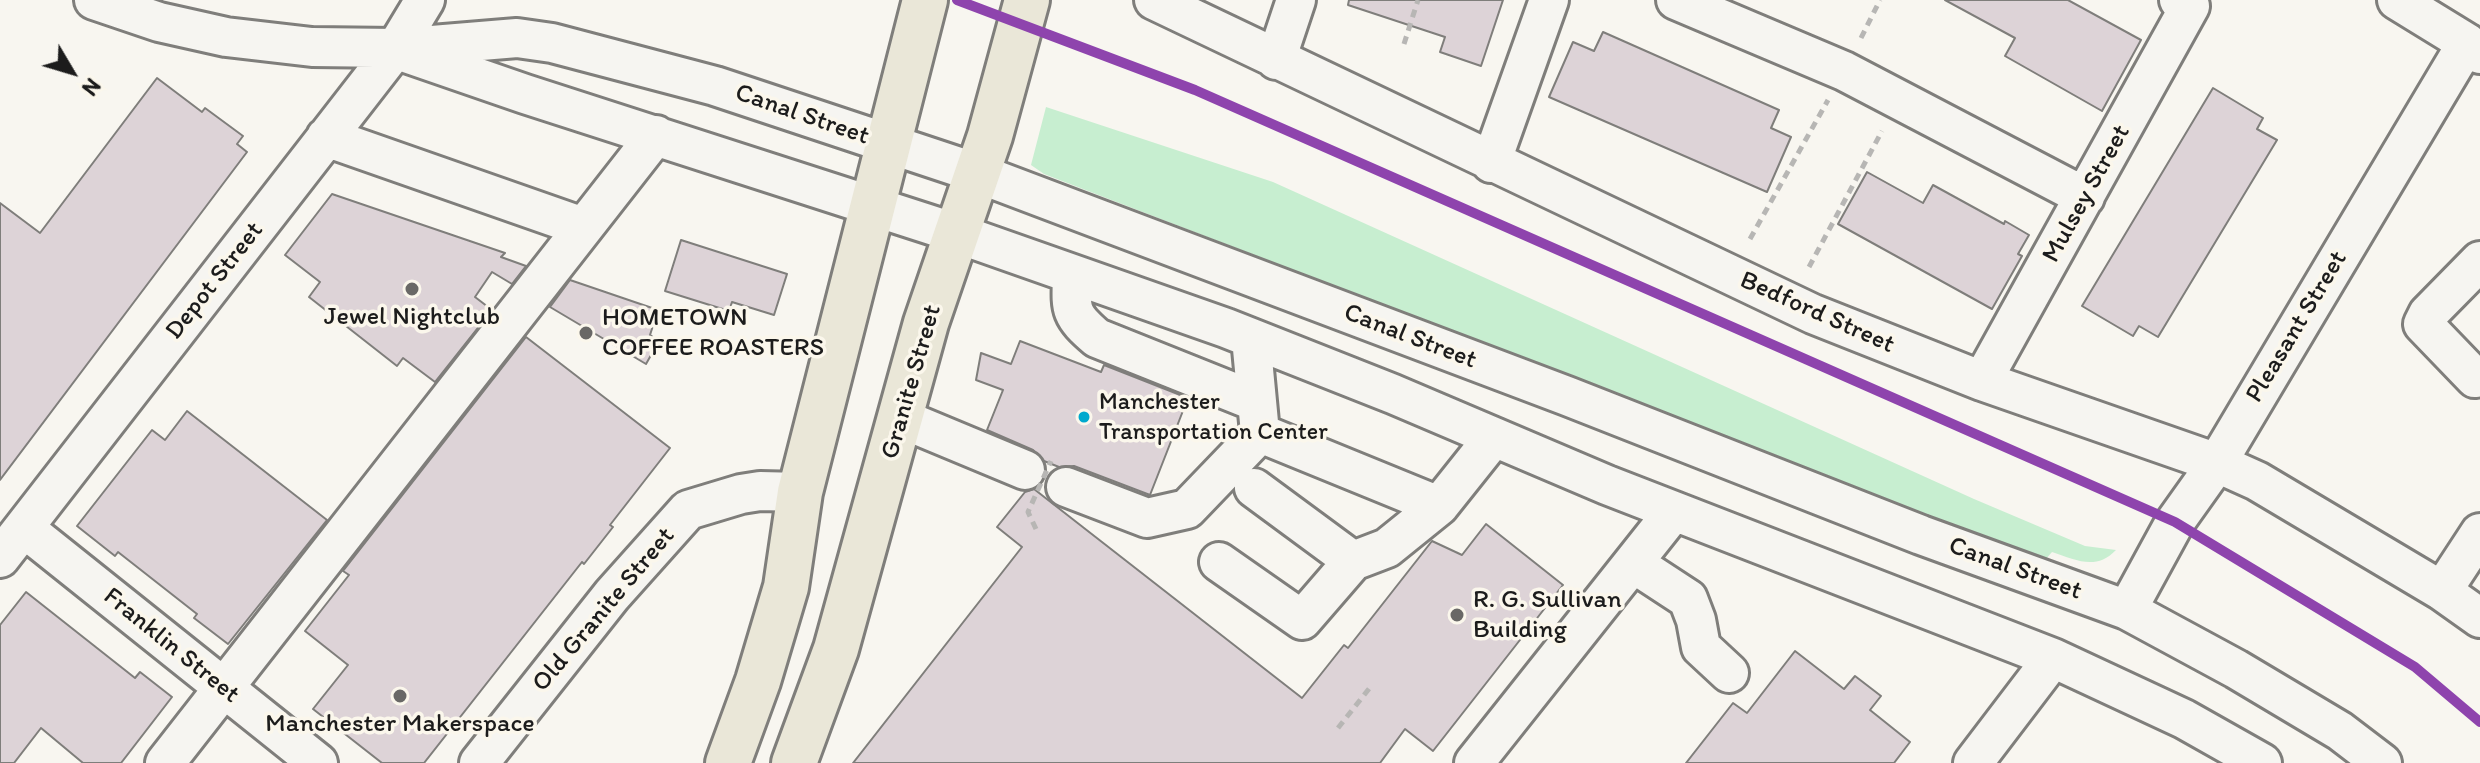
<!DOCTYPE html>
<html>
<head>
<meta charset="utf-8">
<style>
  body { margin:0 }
  #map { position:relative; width:2480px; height:763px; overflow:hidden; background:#f8f6f0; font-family:Itim,sans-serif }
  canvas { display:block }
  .north { position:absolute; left:32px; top:32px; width:80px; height:80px; -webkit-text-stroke:6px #fbf7ec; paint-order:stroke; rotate:128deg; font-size:22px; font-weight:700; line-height:32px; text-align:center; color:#1c1c1c }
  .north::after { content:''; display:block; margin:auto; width:28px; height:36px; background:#1c1c1c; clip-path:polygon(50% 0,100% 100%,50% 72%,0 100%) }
</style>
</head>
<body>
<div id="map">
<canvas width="2480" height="763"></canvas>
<div class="north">N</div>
</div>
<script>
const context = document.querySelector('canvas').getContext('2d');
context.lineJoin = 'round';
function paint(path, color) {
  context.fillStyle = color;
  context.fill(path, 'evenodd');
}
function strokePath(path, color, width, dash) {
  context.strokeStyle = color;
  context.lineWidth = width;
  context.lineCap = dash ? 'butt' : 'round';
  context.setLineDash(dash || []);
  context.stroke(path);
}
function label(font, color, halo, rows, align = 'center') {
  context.font = font + ' Itim,sans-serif';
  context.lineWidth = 7;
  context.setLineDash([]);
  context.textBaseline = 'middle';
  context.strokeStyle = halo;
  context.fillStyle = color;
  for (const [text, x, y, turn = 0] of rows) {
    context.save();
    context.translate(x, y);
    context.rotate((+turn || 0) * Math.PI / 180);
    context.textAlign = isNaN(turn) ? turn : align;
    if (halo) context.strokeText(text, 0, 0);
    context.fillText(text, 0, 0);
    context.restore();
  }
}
paint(new Path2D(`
  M 1046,107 L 1273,182 L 1974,499 L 2085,546 L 2116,550 C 2096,571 2076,560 2052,552 L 2045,560 L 1044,174 L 1031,165 Z`), '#c7eed0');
const building = new Path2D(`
  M 1349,0 L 1503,0 L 1481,66 L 1440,52 L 1445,37 L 1348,5 Z
  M 1945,0 L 2068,0 L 2141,40 L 2102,111 L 2005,56 L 2015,38 Z
  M 1603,32 L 1779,110 L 1771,128 L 1791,137 L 1767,192 L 1549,97 L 1573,42 L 1594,51 Z
  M 157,78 L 202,112 L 205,108 L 243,136 L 237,144 L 247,152 L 0,480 L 0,203 L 40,233 Z
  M 2213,88 L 2263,118 L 2257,129 L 2277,140 L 2158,337 L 2139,326 L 2133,336 L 2082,306 Z
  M 1867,172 L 1923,203 L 1933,185 L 2004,224 L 2005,221 L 2029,235 L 2018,254 L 2022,256 L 1992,309 L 1838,224 Z
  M 332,194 L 505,253 L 501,257 L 526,266 L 512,284 L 492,272 L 475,297 L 492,310 L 435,382 L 403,358 L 397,366 L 309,297 L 320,282 L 285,255 Z
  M 681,240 L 787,274 L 774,315 L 732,302 L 729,311 L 665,291 Z
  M 570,280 L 658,310 L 650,335 L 659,341 L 646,364 L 550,307 Z
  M 526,337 L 670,448 L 610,525 L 613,527 L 584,564 L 582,562 L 424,763 L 382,763 L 313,709 L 348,665 L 305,631 L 349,575 L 343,571 Z
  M 1020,341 L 1101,372 L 1104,365 L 1188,398 L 1150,495 L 1074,466 L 1059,467 L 1044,461 L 1033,450 L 987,430 L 1003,390 L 976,380 L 981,353 L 1011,364 Z
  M 187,411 L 327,520 L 228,644 L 194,618 L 197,614 L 118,552 L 115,556 L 77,526 L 152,430 L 165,440 Z
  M 1034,489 L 1302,698 L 1344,645 L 1348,648 L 1432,541 L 1462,555 L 1486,524 L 1563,585 L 1433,751 L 1405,729 L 1380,763 L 853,763 L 1022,547 L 997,527 L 1025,492 Z
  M 26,592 L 135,678 L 140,672 L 172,697 L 121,763 L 83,763 L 41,728 L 14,763 L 0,763 L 0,625 Z
  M 1795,651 L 1844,689 L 1855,676 L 1881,696 L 1870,710 L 1910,742 L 1894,763 L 1686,763 L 1733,703 L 1747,713 Z`);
paint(building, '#ddd3d7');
strokePath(building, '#7f7e7b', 2);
const minor = new Path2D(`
  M 94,0 L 159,22 L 226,37 L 312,47 L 396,48 L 517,38 L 552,43 L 715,86 L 977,173 L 1567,396 L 1921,535 L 2127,610 L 2236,669 L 2340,731 L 2382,763
  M 1154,0 L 1813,314 L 1982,381 L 2217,463 L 2257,481 L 2442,591 L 2480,618
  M 1676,0 L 1844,71 L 2085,197
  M 2397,0 L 2467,43 L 2480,54
  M 409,54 L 525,94 L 956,233 L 1226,328 L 1393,394 L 1607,485 L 2053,658 L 2184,719 L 2262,763
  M 1276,60 L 1296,0
  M 326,137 L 583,227
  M 1491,163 L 1549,0
  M 2480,261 L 2428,314 L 2423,324 L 2475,378 L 2480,377
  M 1072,274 C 1071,310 1069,314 1097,338 L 1257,402
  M 1982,381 L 2190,6 L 2179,0
  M 900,418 L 1025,470
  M 1260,433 L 1439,506
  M 1066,487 L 1147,518 L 1187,509 L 1260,433 L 1251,338
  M 1254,488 L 1353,561
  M 24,528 L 318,763
  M 0,558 L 396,48 L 425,0
  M 1219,562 L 1302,620 L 1353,561 L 1387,548 L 1439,506 L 1494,437
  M 1633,563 L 1688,599 L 1696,620 L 1701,647 L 1729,673
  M 2442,591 L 2480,533
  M 2127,610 L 2175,522 L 2217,463 L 2467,43
  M 165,763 L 656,135
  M 479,763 L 612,595 L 688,510 L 741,494 L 760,491 L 800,492
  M 1474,763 L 1674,511
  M 1973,763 L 2053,658`);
const major = new Path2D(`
  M 728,763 L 758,681 L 786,587 L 800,492 L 925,0
  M 794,763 L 836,649 L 926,323 L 990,136 L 1027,0`);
strokePath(minor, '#7f7e7b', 44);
strokePath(major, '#7f7e7b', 50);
strokePath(new Path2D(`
  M 1861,38 L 1880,0
  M 1404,44 L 1418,0
  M 1750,239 L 1828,100
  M 1809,267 L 1882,131
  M 1338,728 L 1372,685`), '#b7b6b4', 5, [8, 6]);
strokePath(minor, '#f6f5f1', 38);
strokePath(major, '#eae7d8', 44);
strokePath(new Path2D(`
  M 1036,529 L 1028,512 L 1051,461`), '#b7b6b4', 5, [8, 6]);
strokePath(new Path2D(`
  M 957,0 L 1195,90 L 2175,522 L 2415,667 L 2480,722`), '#8e44ad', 10);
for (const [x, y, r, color] of [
  [412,289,8,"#696866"],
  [586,333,8,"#696866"],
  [1084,417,7,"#00a9ce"],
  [1457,615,8,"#696866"],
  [400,696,8,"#696866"]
]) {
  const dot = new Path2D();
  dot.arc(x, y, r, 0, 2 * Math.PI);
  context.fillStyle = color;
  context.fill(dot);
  strokePath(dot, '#fbf7ec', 3);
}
label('24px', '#1c1c1c', '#fbf7ec', [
  ["Manchester",1099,403],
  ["Transportation Center",1099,433]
], 'left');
label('26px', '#1c1c1c', '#fbf7ec', [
  ["Canal Street",802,115,19],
  ["Mulsey Street",2087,194,-61],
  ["Depot Street",215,281,-52],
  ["Bedford Street",1817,313,24],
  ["Pleasant Street",2297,327,-59],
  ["Canal Street",1410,337,21],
  ["Granite Street",912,382,-74],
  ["Canal Street",2015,569,20],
  ["Old Granite Street",604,610,-50],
  ["Franklin Street",171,646,39]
]);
label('26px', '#1c1c1c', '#fbf7ec', [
  ["Jewel Nightclub",412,317],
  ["HOMETOWN",602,318,"left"],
  ["COFFEE ROASTERS",602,348,"left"],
  ["R. G. Sullivan",1473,600,"left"],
  ["Building",1473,630,"left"],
  ["Manchester Makerspace",400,724]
]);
</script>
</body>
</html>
